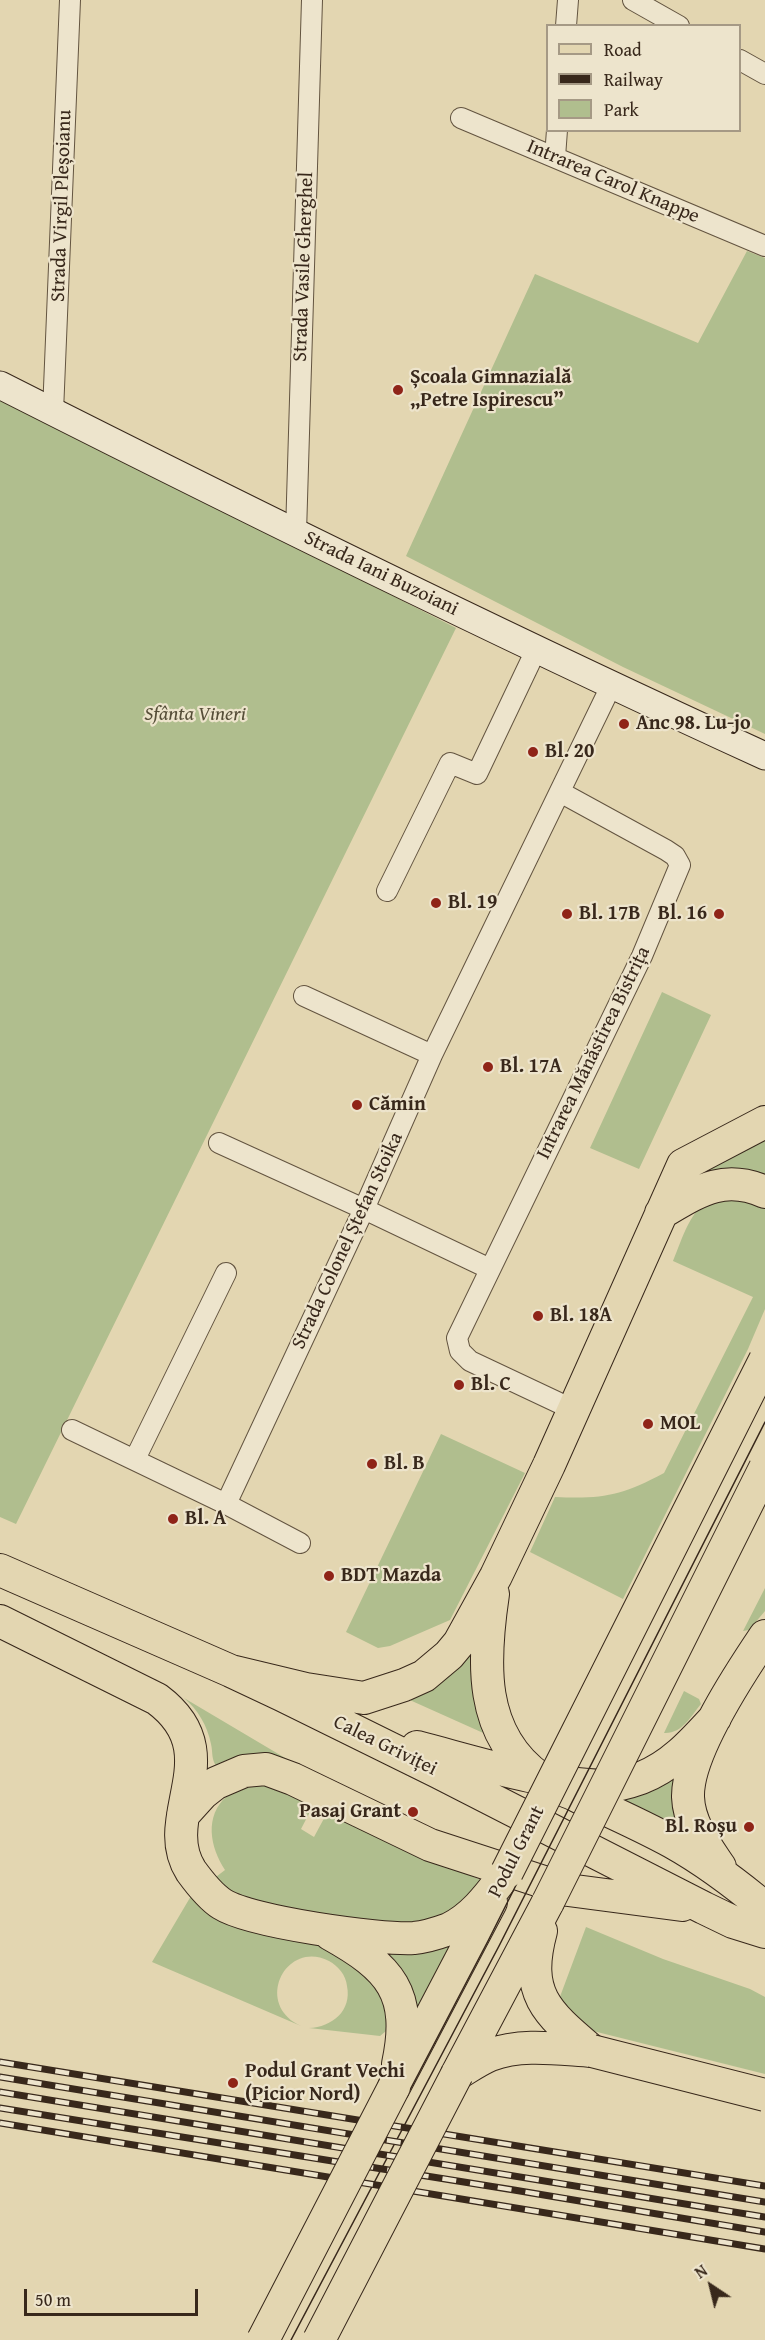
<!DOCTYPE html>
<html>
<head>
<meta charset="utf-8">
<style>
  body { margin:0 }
  #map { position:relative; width:765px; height:2340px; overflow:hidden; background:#e3d6b1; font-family:"Gentium Book Plus",serif }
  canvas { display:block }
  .legend { position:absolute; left:546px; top:24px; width:195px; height:108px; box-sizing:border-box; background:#ede4cc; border:2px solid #a59985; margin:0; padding:8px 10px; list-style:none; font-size:18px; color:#38281b }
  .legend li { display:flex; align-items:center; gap:12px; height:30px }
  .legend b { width:30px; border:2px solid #a59985 }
  .north { position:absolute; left:681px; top:2256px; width:60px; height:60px; -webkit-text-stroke:4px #ede4cc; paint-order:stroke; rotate:325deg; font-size:16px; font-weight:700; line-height:24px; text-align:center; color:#38281b }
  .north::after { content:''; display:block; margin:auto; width:21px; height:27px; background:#38281b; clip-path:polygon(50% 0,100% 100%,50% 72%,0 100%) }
  .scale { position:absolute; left:24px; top:2289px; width:174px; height:27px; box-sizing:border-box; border:3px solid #38281b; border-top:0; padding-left:8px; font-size:18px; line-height:21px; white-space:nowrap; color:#38281b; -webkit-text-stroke:4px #ede4cc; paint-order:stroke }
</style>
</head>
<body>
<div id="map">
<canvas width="765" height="2340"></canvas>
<ul class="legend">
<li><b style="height:8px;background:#e3d6b1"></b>Road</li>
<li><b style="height:8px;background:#38281b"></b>Railway</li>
<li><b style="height:16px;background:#b0be8e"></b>Park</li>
</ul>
<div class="north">N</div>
<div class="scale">50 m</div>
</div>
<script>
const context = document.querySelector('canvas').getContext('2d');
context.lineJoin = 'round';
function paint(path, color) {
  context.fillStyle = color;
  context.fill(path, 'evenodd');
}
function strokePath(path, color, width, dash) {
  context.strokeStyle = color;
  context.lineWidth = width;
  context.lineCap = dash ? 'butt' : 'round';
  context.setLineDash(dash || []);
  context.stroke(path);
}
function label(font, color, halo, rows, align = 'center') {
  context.font = font + ' "Gentium Book Plus",serif';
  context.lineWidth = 4.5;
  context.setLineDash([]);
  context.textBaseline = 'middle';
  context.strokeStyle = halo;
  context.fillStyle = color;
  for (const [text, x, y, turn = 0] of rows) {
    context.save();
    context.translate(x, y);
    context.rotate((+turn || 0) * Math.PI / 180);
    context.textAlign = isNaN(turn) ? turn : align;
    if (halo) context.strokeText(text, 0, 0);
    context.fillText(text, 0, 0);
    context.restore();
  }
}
paint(new Path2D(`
  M 747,251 L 765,258 L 765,734 L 623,667 L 406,556 L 535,274 L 698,343 Z
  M 0,396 L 456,628 L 16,1524 L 0,1517 Z
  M 662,992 L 711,1015 L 639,1169 L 590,1148 Z
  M 765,1137 L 765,1178 L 700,1176 L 698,1173 Z
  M 713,1196 L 765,1203 L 765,1309 L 748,1349 L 623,1599 L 530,1552 L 555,1497 C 603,1499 621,1496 664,1473 L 753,1297 L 673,1261 C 683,1237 690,1210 713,1196 Z
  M 441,1434 L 525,1473 L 450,1620 L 390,1646 L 378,1648 L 346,1632 Z
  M 765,1588 L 765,1611 L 749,1630 L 743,1631 Z
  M 472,1645 L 490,1736 L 403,1697 Z
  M 684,1691 L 699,1699 L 701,1704 C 691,1716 682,1734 664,1733 Z
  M 184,1698 L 297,1765 L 217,1767 C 211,1760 213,1752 211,1744 C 207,1725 198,1710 184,1698 Z
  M 681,1771 L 677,1834 L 619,1802 L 620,1798 Z
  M 262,1779 L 314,1804 L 301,1829 L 314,1837 L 328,1811 L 384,1839 L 483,1881 L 425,1999 L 380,2036 L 309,2028 C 332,2027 352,2011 347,1986 C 346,1975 338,1966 329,1961 C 286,1939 253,2004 301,2026 L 152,1962 L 191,1896 L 225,1870 C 210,1847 204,1816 227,1796 C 236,1788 251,1784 262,1779 Z
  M 586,1927 L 663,1959 L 750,1989 L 765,1997 L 765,2074 L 593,2031 L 583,2027 L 558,2002 Z`), '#b0be8e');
const street = new Path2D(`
  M 633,0 L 679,26
  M 566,26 L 568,0
  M 740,60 L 765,74
  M 461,118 L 765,246
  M 555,157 L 557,130
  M 53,412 L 70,0
  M 296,533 L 312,0
  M 560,792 L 666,850 L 675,856 L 680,865 L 642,956 L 457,1338 L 460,1351 L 470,1361 L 574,1410
  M 387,891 L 450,763 L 477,774 L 536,650
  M 304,996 L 432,1055
  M 219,1143 L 364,1209 L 490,1269
  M 72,1430 L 226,1504 L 300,1543
  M 135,1459 L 226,1273
  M 226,1504 L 364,1209 L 432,1055 L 611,686`);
const secondary = new Path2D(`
  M 0,385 C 253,513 507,638 765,756`);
const primary = new Path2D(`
  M 661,1213 C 697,1192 723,1173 765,1192
  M 0,1570 L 231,1671 L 282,1695 L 438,1772 L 704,1908 L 733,1922 L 765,1932
  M 493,1594 C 483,1661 478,1734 540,1778 C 551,1786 565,1790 577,1796 C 609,1811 641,1825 672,1842 C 706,1861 735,1883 765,1908
  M 0,1621 L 157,1699 C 231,1754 156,1816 191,1871 C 199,1882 211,1897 222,1904 C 250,1922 379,1940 414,1938 C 425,1937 438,1933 449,1929 C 474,1917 490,1894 507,1872
  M 231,1671 L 306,1689 L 364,1698 L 404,1685 L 424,1676 L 449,1655 L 459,1643 L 496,1576 L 549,1465 L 683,1165 L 765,1122
  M 417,1747 C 475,1762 546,1785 605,1786 C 617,1786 630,1782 641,1778 C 672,1766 693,1742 715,1718
  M 183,1815 L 202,1794 L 216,1783 L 244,1771 L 266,1769 L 293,1779 L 430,1845 L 568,1890 L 682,1905
  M 720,1867 C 706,1846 689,1824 688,1797 C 687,1753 740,1673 765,1636
  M 541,1931 C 524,1994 546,2012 592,2051
  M 330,1934 C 391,1968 413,1993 398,2064
  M 457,2074 L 548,1902
  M 457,2074 C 467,2068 478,2060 490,2055 C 522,2043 558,2049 592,2051
  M 394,2087 L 491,1902`);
strokePath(street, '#635440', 22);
strokePath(secondary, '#38281b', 29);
strokePath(primary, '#38281b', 34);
strokePath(street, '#ede4cc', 20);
strokePath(secondary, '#ede4cc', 27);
strokePath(primary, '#e3d6b1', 32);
strokePath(new Path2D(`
  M 279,2340 L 488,1941 L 765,1389
  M 291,2340 L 499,1946 L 765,1422`), '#38281b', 1.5);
const rail = new Path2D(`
  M 0,2062 L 765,2186
  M 0,2077 L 765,2202
  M 0,2092 L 765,2217
  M 0,2108 L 514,2190 L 765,2232
  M 0,2123 L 765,2249`);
strokePath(rail, '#38281b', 7);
strokePath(rail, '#ede4cc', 4.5, [14]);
const primaryBridge = new Path2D(`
  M 507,1872 L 765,1360
  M 548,1902 L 765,1468
  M 592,2051 L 765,2095
  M 263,2340 L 394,2087
  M 319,2340 L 457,2074`);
strokePath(primaryBridge, '#38281b', 34, []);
strokePath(primaryBridge, '#e3d6b1', 32);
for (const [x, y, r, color] of [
  [398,390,6,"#8f2418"],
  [624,724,6,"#8f2418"],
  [533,752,6,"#8f2418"],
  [436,903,6,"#8f2418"],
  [567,914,6,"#8f2418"],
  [719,914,6,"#8f2418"],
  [488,1067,6,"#8f2418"],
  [357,1105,6,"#8f2418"],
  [538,1316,6,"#8f2418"],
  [459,1385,6,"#8f2418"],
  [648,1424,6,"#8f2418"],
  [372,1464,6,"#8f2418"],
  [173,1519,6,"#8f2418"],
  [329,1576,6,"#8f2418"],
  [413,1812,6,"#8f2418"],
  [749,1827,6,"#8f2418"],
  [233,2083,6,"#8f2418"]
]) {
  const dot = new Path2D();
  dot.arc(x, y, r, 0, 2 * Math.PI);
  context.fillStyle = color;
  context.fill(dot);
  strokePath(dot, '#ede4cc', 2);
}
label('20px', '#38281b', '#ede4cc', [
  ["Intrarea Carol Knappe",613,182,23],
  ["Strada Virgil Pleșoianu",62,206,-88],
  ["Strada Vasile Gherghel",304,267,-88],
  ["Strada Iani Buzoiani",381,574,26],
  ["Intrarea Mănăstirea Bistrița",594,1053,-64],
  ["Strada Colonel Ștefan Stoika",348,1241,-65],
  ["Calea Griviței",385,1746,26],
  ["Podul Grant",517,1852,-63]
]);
label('bold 20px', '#38281b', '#ede4cc', [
  ["Școala Gimnazială",410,378],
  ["„Petre Ispirescu”",410,401],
  ["Anc 98. Lu-jo",636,724],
  ["Bl. 20",545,752],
  ["Bl. 19",448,903],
  ["Bl. 17B",579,914],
  ["Bl. 16",707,914,"right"],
  ["Bl. 17A",500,1067],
  ["Cămin",369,1105],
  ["Bl. 18A",550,1316],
  ["Bl. C",471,1385],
  ["MOL",660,1424],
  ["Bl. B",384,1464],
  ["Bl. A",185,1519],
  ["BDT Mazda",341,1576],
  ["Pasaj Grant",401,1812,"right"],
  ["Bl. Roșu",737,1827,"right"],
  ["Podul Grant Vechi",245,2072],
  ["(Picior Nord)",245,2095]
], 'left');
label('italic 20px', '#564e38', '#ede4cc', [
  ["Sfânta Vineri",195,715]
]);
</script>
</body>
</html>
